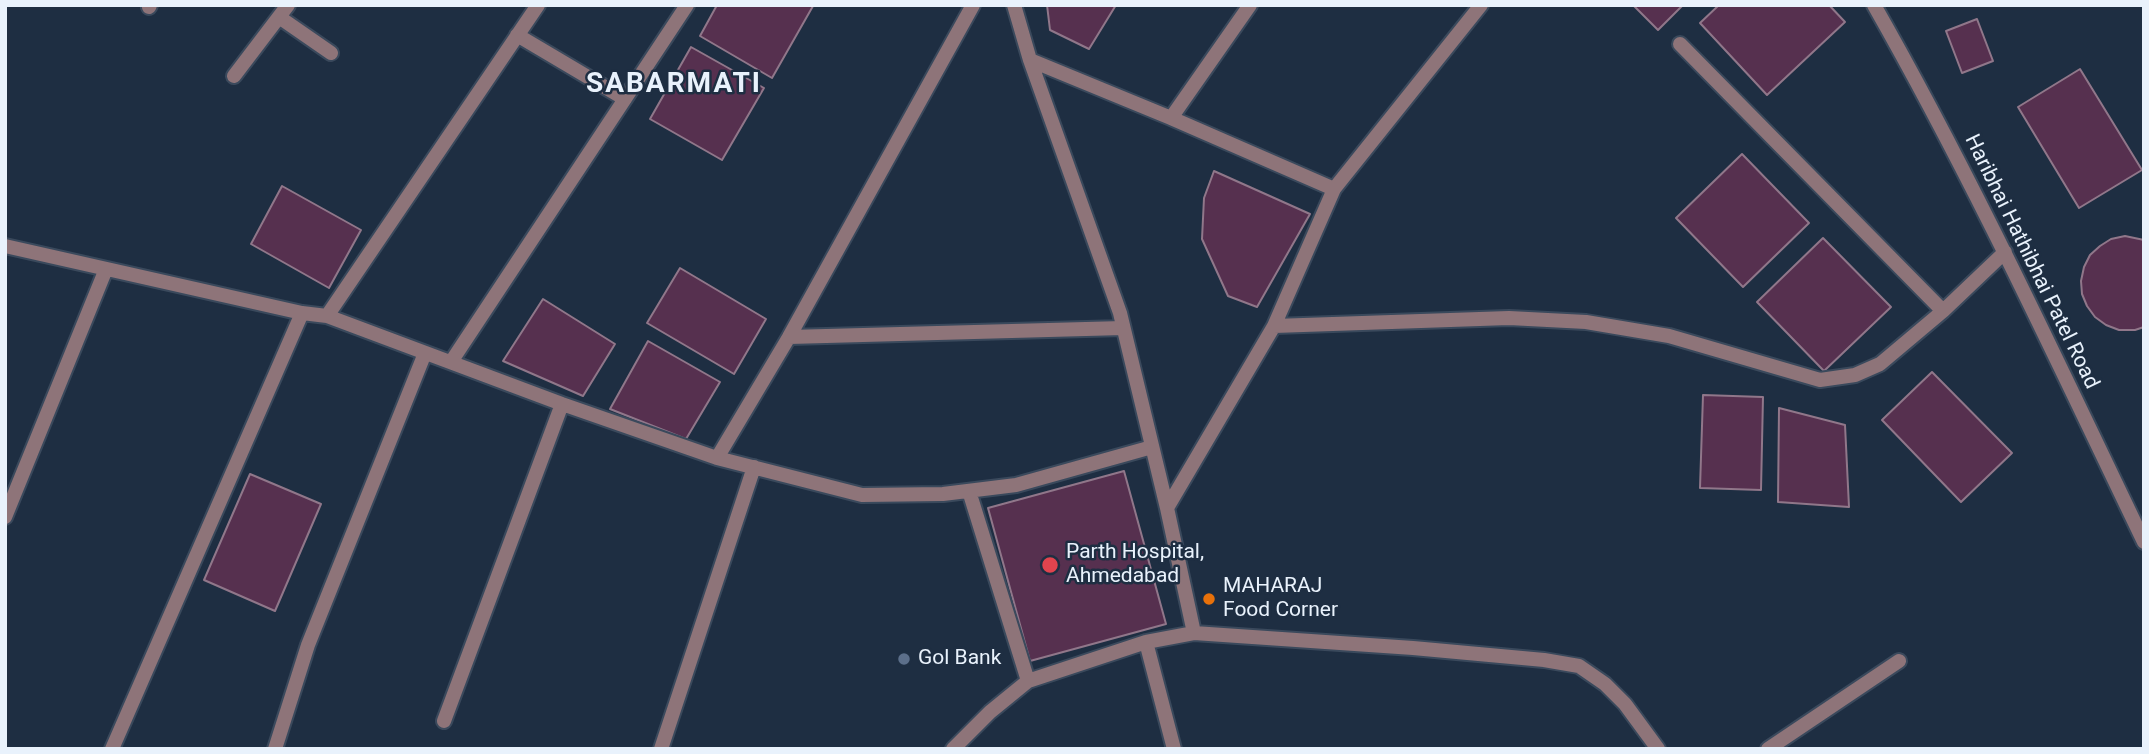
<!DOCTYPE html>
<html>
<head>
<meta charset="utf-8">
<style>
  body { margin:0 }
  #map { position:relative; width:2149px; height:754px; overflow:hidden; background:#1e2e42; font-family:Roboto,sans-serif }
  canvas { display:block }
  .frame { position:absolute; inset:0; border:7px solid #e9f2fc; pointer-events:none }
</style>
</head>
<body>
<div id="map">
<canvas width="2149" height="754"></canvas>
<div class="frame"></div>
</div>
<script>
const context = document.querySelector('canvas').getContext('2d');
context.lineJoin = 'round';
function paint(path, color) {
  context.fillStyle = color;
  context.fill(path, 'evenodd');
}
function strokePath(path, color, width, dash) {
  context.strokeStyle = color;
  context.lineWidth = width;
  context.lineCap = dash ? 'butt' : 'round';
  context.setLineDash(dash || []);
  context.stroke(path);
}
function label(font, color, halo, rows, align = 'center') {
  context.font = font + ' Roboto,sans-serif';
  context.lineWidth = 5;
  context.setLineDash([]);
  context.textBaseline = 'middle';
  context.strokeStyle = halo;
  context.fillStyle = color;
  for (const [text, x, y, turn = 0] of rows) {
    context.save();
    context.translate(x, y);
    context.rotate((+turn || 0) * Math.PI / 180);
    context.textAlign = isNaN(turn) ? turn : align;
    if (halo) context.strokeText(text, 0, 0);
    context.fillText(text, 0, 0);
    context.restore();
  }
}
const building = new Path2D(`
  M 717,5 L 812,5 L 813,6 L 772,78 L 700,36 Z
  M 1047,5 L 1116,5 L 1089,49 L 1050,30 Z
  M 1633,5 L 1683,5 L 1658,30 Z
  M 1719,5 L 1829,5 L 1845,22 L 1767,95 L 1700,23 Z
  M 1977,19 L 1993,61 L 1962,73 L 1946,31 Z
  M 691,47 L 764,88 L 722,160 L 650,119 Z
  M 2080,69 L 2142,170 L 2079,208 L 2018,107 Z
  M 1742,154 L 1809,223 L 1743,287 L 1676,218 Z
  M 1214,171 L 1310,214 L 1257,307 L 1228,296 L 1202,239 L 1204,198 Z
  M 282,186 L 361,230 L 329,288 L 251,244 Z
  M 2125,236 L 2144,240 L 2144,327 L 2135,330 L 2119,330 L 2106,325 L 2095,317 L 2087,306 L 2082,294 L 2081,281 L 2084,267 L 2090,255 L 2100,246 L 2111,239 Z
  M 1823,238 L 1891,307 L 1824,371 L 1757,302 Z
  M 680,268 L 766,319 L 734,374 L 647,323 Z
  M 543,299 L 615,344 L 583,396 L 503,361 Z
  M 648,341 L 720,382 L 686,439 L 610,409 Z
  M 1932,372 L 2012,453 L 1961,502 L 1882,420 Z
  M 1703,395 L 1763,397 L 1761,490 L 1700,488 Z
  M 1779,408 L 1845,425 L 1849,507 L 1778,502 Z
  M 1124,471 L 1166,624 L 1030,661 L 988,508 Z
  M 250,474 L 321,504 L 275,611 L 204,580 Z`);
paint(building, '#56304f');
strokePath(building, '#90778a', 2);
const street = new Path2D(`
  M 973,5 L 789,337 L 717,458 L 862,495 L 943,494 L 1016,485 L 1152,447
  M 1014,5 L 1030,60 L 1120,313 L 1167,508 L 1194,633
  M 1874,5 C 1973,179 2057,361 2144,542
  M 149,7 L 150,5
  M 279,17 L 331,53
  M 517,35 L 625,99
  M 1680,44 L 1943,311
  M 1030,60 L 1171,118 L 1250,5
  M 234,76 L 288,5
  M 1171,118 L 1334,189 L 1481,5
  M 5,246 L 302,313 L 327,316 L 562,404 L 717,458
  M 327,316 L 538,5
  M 1274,326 L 1509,318 L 1586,322 L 1669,336 L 1820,380 L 1855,375 L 1880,364 L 1943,311 L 2005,252
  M 789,337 L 1123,328
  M 451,362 L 687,5
  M 969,491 L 1028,681
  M 1167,508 L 1274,326 L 1334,189
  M 5,517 L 106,269
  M 444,721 L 562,404
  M 112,749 L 302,313
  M 275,749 L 308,645 L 425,353
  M 661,749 L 754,467
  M 953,749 L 990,712 L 1028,681 L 1146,642
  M 1174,749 L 1146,642 L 1194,633 L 1413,648 L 1544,660 L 1579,666 L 1605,684 L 1625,704 L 1658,749
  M 1768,749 L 1899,661`);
strokePath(street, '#3a495c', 18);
strokePath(street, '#8e7479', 14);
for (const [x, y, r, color] of [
  [1050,565,9,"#e0444e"],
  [1209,599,7,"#e8710a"],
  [904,659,7,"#5c6f8a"]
]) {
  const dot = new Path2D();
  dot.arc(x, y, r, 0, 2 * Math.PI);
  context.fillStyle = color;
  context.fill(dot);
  strokePath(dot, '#1e2e42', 2.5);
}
label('21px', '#e9f2fc', '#1e2e42', [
  ["Haribhai Hathibhai Patel Road",2031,262,64]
]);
label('21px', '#e9f2fc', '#1e2e42', [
  ["Parth Hospital,",1066,553],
  ["Ahmedabad",1066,577],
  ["MAHARAJ",1223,587],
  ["Food Corner",1223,611],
  ["Gol Bank",918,659]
], 'left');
context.letterSpacing = '2px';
label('bold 28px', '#e9f2fc', '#1e2e42', [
  ["SABARMATI",674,85]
]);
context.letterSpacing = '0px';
</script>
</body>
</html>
